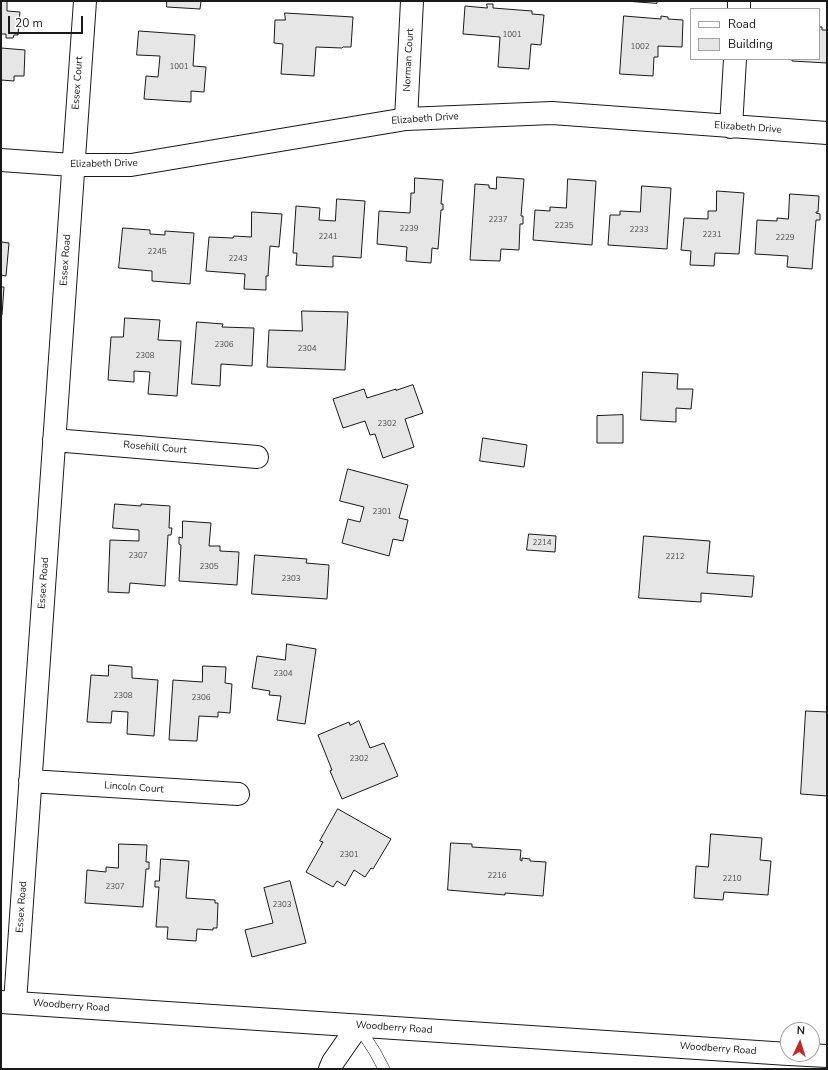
<!DOCTYPE html>
<html>
<head>
<meta charset="utf-8">
<style>
  body { margin:0 }
  #map { position:relative; width:828px; height:1070px; overflow:hidden; background:#fff; font-family:"Nunito Sans",sans-serif }
  canvas { display:block }
  .frame { position:absolute; inset:0; border:2px solid #1a1a1a; pointer-events:none }
  .legend { position:absolute; left:690px; top:8px; width:130px; height:52px; box-sizing:border-box; background:#fff; border:1px solid #a3a3a3; margin:0; padding:5px 7px; list-style:none; font-size:12px; color:#1a1a1a }
  .legend li { display:flex; align-items:center; gap:8px; height:20px }
  .legend b { width:20px; border:1px solid #a3a3a3 }
  .north { position:absolute; left:780px; top:1022px; width:40px; height:40px; box-sizing:border-box; background:#fff; border:1px solid #a3a3a3; border-radius:50%; rotate:4deg; font-size:11px; font-weight:700; line-height:16px; text-align:center; color:#1a1a1a }
  .north::after { content:''; display:block; margin:auto; width:14px; height:18px; background:#c62828; clip-path:polygon(50% 0,100% 100%,50% 72%,0 100%) }
  .scale { position:absolute; left:8px; top:16px; width:75px; height:18px; box-sizing:border-box; border:2px solid #1a1a1a; border-top:0; padding-left:5px; font-size:12px; line-height:14px; white-space:nowrap; color:#1a1a1a; -webkit-text-stroke:3px #fff; paint-order:stroke }
</style>
</head>
<body>
<div id="map">
<canvas width="828" height="1070"></canvas>
<div class="frame"></div>
<ul class="legend">
<li><b style="height:5px;background:#fff"></b>Road</li>
<li><b style="height:11px;background:#e6e6e6"></b>Building</li>
</ul>
<div class="north">N</div>
<div class="scale">20 m</div>
</div>
<script>
const context = document.querySelector('canvas').getContext('2d');
context.lineJoin = 'round';
function paint(path, color) {
  context.fillStyle = color;
  context.fill(path, 'evenodd');
}
function strokePath(path, color, width, dash) {
  context.strokeStyle = color;
  context.lineWidth = width;
  context.lineCap = dash ? 'butt' : 'round';
  context.setLineDash(dash || []);
  context.stroke(path);
}
function label(font, color, halo, rows, align = 'center') {
  context.font = font + ' "Nunito Sans",sans-serif';
  context.lineWidth = 3;
  context.setLineDash([]);
  context.textBaseline = 'middle';
  context.strokeStyle = halo;
  context.fillStyle = color;
  for (const [text, x, y, turn = 0] of rows) {
    context.save();
    context.translate(x, y);
    context.rotate((+turn || 0) * Math.PI / 180);
    context.textAlign = isNaN(turn) ? turn : align;
    if (halo) context.strokeText(text, 0, 0);
    context.fillText(text, 0, 0);
    context.restore();
  }
}
const building = new Path2D(`
  M 1,1 L 7,1 L 7,11 L 20,12 L 18,35 L 14,35 L 13,38 L 6,38 L 6,34 L 1,34 Z
  M 167,1 L 201,1 L 200,9 L 167,7 Z
  M 625,1 L 657,1 L 657,3 Z
  M 487,4 L 493,4 L 493,8 L 532,11 L 532,14 L 544,15 L 541,45 L 531,44 L 529,69 L 498,67 L 500,37 L 463,34 L 465,6 L 487,8 Z
  M 285,13 L 353,17 L 351,47 L 343,47 L 342,48 L 316,47 L 314,76 L 281,74 L 283,44 L 274,43 L 275,20 L 285,20 Z
  M 624,16 L 661,19 L 661,16 L 668,17 L 668,19 L 683,20 L 682,47 L 658,46 L 658,57 L 654,57 L 653,76 L 620,74 Z
  M 819,27 L 822,27 L 822,30 L 827,30 L 827,63 L 792,61 L 792,59 L 819,59 Z
  M 139,31 L 195,35 L 193,66 L 206,67 L 204,92 L 191,91 L 191,102 L 144,99 L 146,76 L 158,77 L 160,56 L 137,55 Z
  M 1,48 L 25,50 L 24,76 L 14,76 L 14,81 L 1,80 Z
  M 497,177 L 524,179 L 521,216 L 523,216 L 523,224 L 520,224 L 519,250 L 501,249 L 500,261 L 470,260 L 475,184 L 489,185 L 489,188 L 496,189 Z
  M 415,178 L 443,180 L 441,204 L 443,204 L 443,210 L 441,210 L 438,249 L 432,248 L 431,263 L 406,261 L 407,247 L 377,244 L 379,211 L 410,213 L 411,193 L 414,193 Z
  M 568,179 L 596,181 L 592,245 L 533,240 L 535,210 L 550,211 L 550,207 L 566,208 Z
  M 642,186 L 671,188 L 667,249 L 608,245 L 610,215 L 620,215 L 620,211 L 640,212 Z
  M 717,191 L 744,193 L 739,254 L 715,253 L 714,266 L 690,265 L 691,251 L 681,250 L 684,218 L 708,219 L 708,211 L 716,211 Z
  M 790,194 L 819,196 L 818,212 L 816,212 L 816,213 L 820,214 L 820,220 L 816,220 L 812,269 L 787,267 L 788,256 L 755,254 L 757,220 L 777,221 L 777,218 L 788,219 Z
  M 337,199 L 365,201 L 361,258 L 333,256 L 333,267 L 296,265 L 297,253 L 293,253 L 296,206 L 320,208 L 319,220 L 335,221 Z
  M 252,212 L 282,214 L 279,247 L 270,246 L 268,276 L 266,276 L 266,290 L 244,289 L 245,274 L 206,271 L 209,237 L 233,238 L 234,236 L 251,237 Z
  M 123,228 L 150,230 L 150,234 L 165,235 L 165,231 L 194,233 L 190,284 L 152,281 L 152,271 L 119,268 Z
  M 1,242 L 9,243 L 6,276 L 1,275 Z
  M 1,287 L 4,287 L 2,315 L 1,315 Z
  M 302,311 L 348,312 L 345,370 L 267,367 L 269,330 L 302,331 Z
  M 125,318 L 160,320 L 158,340 L 181,341 L 177,396 L 148,394 L 150,372 L 134,371 L 134,382 L 108,380 L 111,337 L 123,337 Z
  M 197,322 L 223,324 L 222,327 L 254,328 L 252,366 L 221,364 L 220,386 L 192,384 Z
  M 643,372 L 678,374 L 677,389 L 693,389 L 691,409 L 676,408 L 676,422 L 641,420 Z
  M 413,385 L 423,413 L 405,419 L 414,447 L 383,458 L 375,434 L 370,435 L 365,421 L 343,428 L 333,399 L 364,389 L 367,398 L 396,389 L 396,390 Z
  M 623,415 L 623,443 L 597,443 L 597,416 Z
  M 483,438 L 527,445 L 524,467 L 480,461 Z
  M 348,469 L 408,485 L 399,518 L 408,520 L 403,541 L 393,539 L 389,556 L 342,543 L 348,519 L 360,522 L 364,507 L 340,501 Z
  M 115,504 L 141,506 L 141,504 L 170,506 L 169,528 L 172,528 L 171,535 L 168,535 L 165,586 L 130,583 L 129,593 L 108,592 L 110,540 L 139,541 L 139,530 L 113,528 Z
  M 183,521 L 211,523 L 209,546 L 220,546 L 220,551 L 239,552 L 237,585 L 179,581 L 181,545 L 179,544 L 179,537 L 182,538 Z
  M 529,534 L 556,536 L 555,552 L 527,550 Z
  M 644,536 L 710,541 L 707,573 L 754,576 L 752,597 L 701,593 L 701,602 L 639,598 Z
  M 255,555 L 307,559 L 306,563 L 329,565 L 327,599 L 252,594 Z
  M 287,644 L 316,649 L 305,724 L 277,720 L 281,696 L 269,695 L 270,691 L 252,688 L 257,656 L 285,660 Z
  M 109,665 L 132,667 L 132,678 L 158,680 L 154,736 L 127,734 L 128,712 L 112,711 L 111,723 L 87,722 L 91,675 L 108,676 Z
  M 203,666 L 226,667 L 225,683 L 232,684 L 230,713 L 218,712 L 218,717 L 199,716 L 197,741 L 169,740 L 173,680 L 202,682 Z
  M 806,711 L 827,712 L 827,802 L 827,796 L 801,794 Z
  M 359,721 L 370,748 L 384,743 L 398,776 L 342,799 L 330,771 L 332,770 L 318,735 L 349,722 L 350,725 Z
  M 338,809 L 391,839 L 373,869 L 371,868 L 365,877 L 354,870 L 345,886 L 337,881 L 333,887 L 306,872 L 323,842 L 320,841 Z
  M 711,834 L 762,838 L 760,860 L 771,861 L 768,895 L 724,892 L 723,900 L 694,898 L 696,866 L 708,867 Z
  M 451,843 L 472,844 L 472,847 L 521,850 L 520,860 L 522,861 L 522,858 L 530,859 L 530,861 L 546,862 L 543,896 L 505,893 L 505,895 L 448,890 Z
  M 119,844 L 147,845 L 146,862 L 149,862 L 149,869 L 146,869 L 143,907 L 85,903 L 87,870 L 106,872 L 106,867 L 118,868 Z
  M 161,859 L 189,861 L 186,898 L 215,900 L 215,903 L 218,903 L 217,928 L 213,928 L 213,930 L 197,929 L 196,941 L 167,939 L 168,927 L 156,927 L 159,887 L 155,887 L 155,881 L 159,881 Z
  M 290,881 L 306,943 L 252,957 L 245,930 L 273,923 L 264,888 Z`);
paint(building, '#e6e6e6');
strokePath(building, '#1a1a1a', 1);
const service = new Path2D(`
  M 358,1026 L 375,1052 L 384,1069`);
const minor = new Path2D(`
  M 739,9 L 739,1
  M 406,119 L 412,1
  M 731,127 L 735,59
  M 1,160 L 72,165 L 131,165 L 406,119 L 552,113 L 827,133
  M 54,440 L 257,457
  M 30,781 L 238,794
  M 15,1002 L 85,1
  M 330,1069 L 333,1062 L 358,1026`);
const tertiary = new Path2D(`
  M 1,1002 L 788,1054
  M 789,1054 L 827,1056`);
strokePath(service, '#1a1a1a', 12);
strokePath(minor, '#1a1a1a', 24);
strokePath(tertiary, '#1a1a1a', 24);
strokePath(service, '#fff', 11);
strokePath(minor, '#fff', 22);
strokePath(tertiary, '#fff', 22);
label('8px', '#4d4d4d', null, [
  ["1001",512,35],
  ["1002",640,47],
  ["1001",179,67],
  ["2237",498,220],
  ["2235",564,226],
  ["2239",409,229],
  ["2233",639,230],
  ["2231",712,235],
  ["2241",328,237],
  ["2229",785,238],
  ["2245",157,252],
  ["2243",238,259],
  ["2306",224,345],
  ["2304",307,349],
  ["2308",145,356],
  ["2302",387,424],
  ["2301",382,512],
  ["2214",542,543],
  ["2307",138,556],
  ["2212",675,557],
  ["2305",209,567],
  ["2303",291,579],
  ["2304",283,674],
  ["2308",123,696],
  ["2306",201,698],
  ["2302",359,759],
  ["2301",349,855],
  ["2216",497,876],
  ["2210",732,879],
  ["2307",115,887],
  ["2303",282,905]
]);
label('10px', '#1a1a1a', '#fff', [
  ["Norman Court",409,60,-87],
  ["Essex Court",78,83,-86],
  ["Elizabeth Drive",425,119,-4],
  ["Elizabeth Drive",748,128,4],
  ["Elizabeth Drive",104,164,-1],
  ["Essex Road",66,260,-86],
  ["Rosehill Court",155,448,5],
  ["Essex Road",44,583,-86],
  ["Lincoln Court",134,788,4],
  ["Essex Road",22,907,-86],
  ["Woodberry Road",71,1006,4],
  ["Woodberry Road",394,1028,4],
  ["Woodberry Road",718,1049,4]
]);
</script>
</body>
</html>
